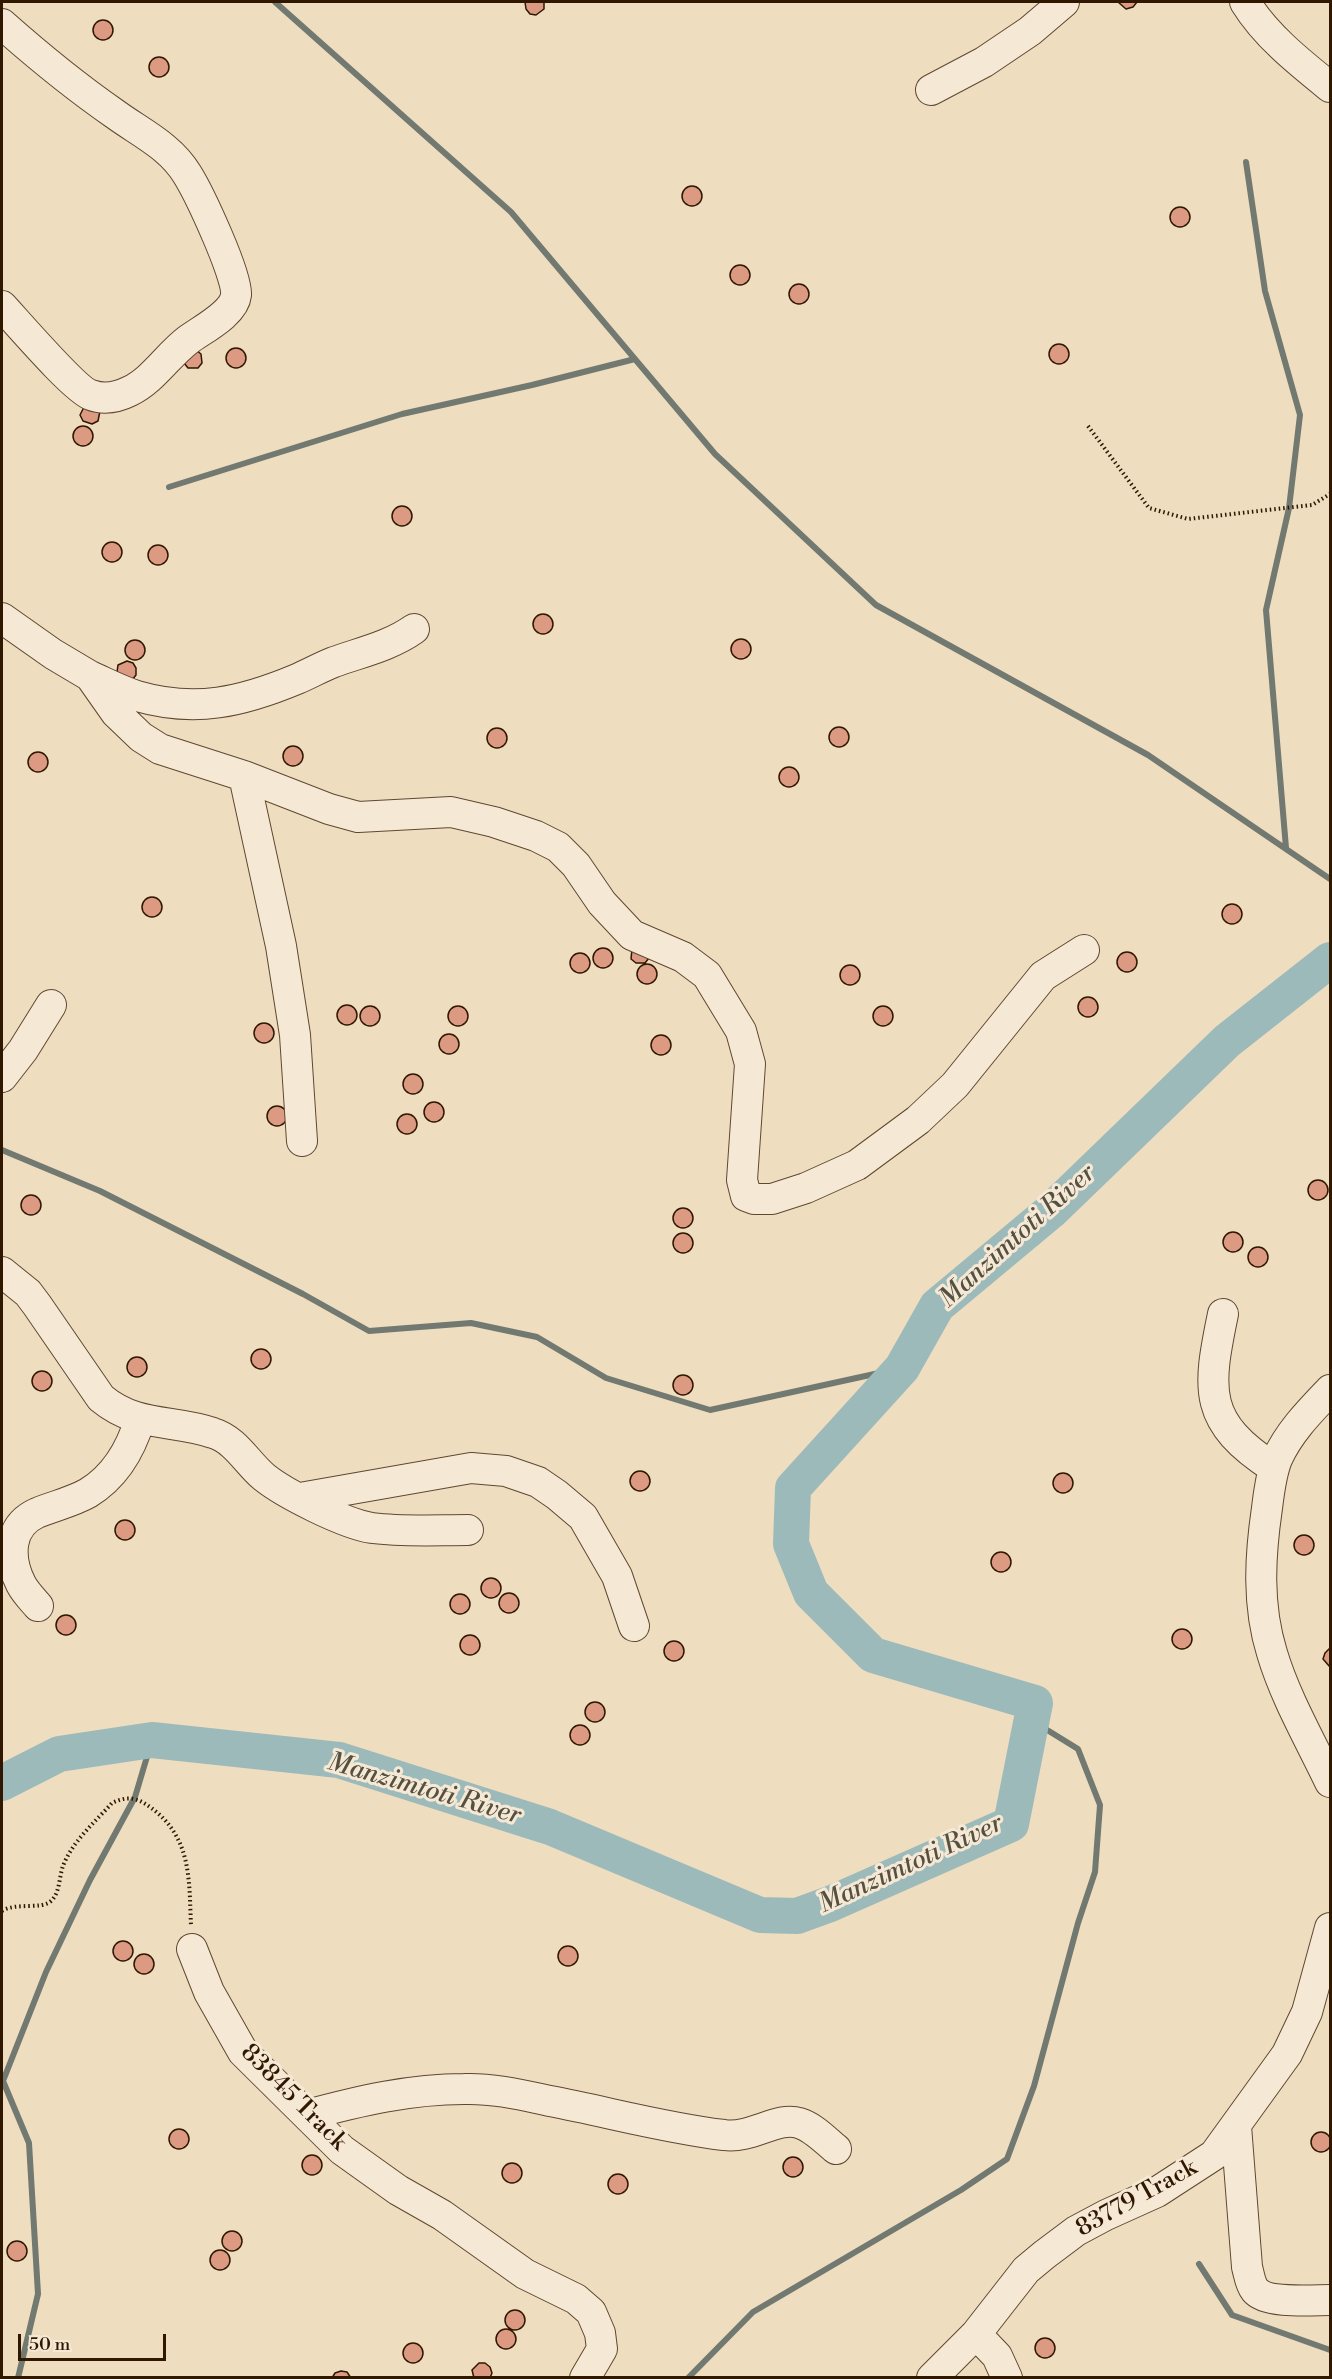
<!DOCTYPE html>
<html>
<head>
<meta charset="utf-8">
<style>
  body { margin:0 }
  #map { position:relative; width:1332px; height:2379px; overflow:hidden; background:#efddc0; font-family:"Libre Bodoni",serif }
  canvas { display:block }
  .frame { position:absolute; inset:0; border:3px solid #2f1700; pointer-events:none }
  .scale { position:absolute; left:18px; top:2334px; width:148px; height:27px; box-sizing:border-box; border:3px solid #2f1700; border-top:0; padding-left:8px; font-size:18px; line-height:21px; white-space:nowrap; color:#2f1700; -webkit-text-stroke:4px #f5e9d6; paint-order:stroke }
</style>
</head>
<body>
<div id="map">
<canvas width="1332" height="2379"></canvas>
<div class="frame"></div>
<div class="scale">50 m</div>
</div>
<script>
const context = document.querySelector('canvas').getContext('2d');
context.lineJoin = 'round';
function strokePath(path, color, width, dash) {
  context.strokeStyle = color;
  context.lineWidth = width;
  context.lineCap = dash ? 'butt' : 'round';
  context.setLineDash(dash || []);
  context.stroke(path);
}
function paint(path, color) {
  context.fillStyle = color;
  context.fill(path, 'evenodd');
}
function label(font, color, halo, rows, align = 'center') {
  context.font = font + ' "Libre Bodoni",serif';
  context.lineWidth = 6;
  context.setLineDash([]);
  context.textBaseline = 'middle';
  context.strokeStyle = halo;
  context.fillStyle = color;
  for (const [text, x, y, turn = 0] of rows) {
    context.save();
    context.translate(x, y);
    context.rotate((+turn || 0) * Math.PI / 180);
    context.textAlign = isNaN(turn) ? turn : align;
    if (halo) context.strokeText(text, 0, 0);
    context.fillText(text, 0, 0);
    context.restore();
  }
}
strokePath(new Path2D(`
  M 275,2 L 511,212 L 715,454 L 876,605 L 1148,755 L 1330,879
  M 1246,162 L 1265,291 L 1300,415 L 1289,508 L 1266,610 L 1286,848
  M 169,487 L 402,414 L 532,385 L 635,359
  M 2,1150 L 100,1191 L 303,1294 L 369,1331 L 471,1323 L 537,1337 L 606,1378 L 710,1410 L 902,1368
  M 1199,2264 L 1232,2315 L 1330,2350
  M 18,2378 L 38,2294 L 29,2143 L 3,2081 L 46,1972 L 90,1880 L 135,1797 L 152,1740
  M 688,2378 L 753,2312 L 961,2190 L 1007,2159 L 1034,2086 L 1078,1923 L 1095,1872 L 1100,1805 L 1078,1749 L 1031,1720`), '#717970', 6);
strokePath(new Path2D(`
  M 2,1783 L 59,1754 L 152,1740 L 339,1760 L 550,1827 L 760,1915 L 797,1916 L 830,1904 L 1011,1824 L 1035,1703 L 873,1655 L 811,1593 L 791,1544 L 793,1488 L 902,1368 L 937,1306 L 1051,1211 L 1227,1041 L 1330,960`), '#9dbabb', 36);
const building = new Path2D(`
  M 525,2 L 544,2 L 544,9 L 536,15 L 530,14 L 526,9 Z
  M 1118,2 L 1137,2 L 1133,7 L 1126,9 Z
  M93 30a10 10 0 1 1 20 0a10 10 0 1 1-20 0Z
  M149 67a10 10 0 1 1 20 0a10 10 0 1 1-20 0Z
  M682 196a10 10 0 1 1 20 0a10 10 0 1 1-20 0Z
  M1170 217a10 10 0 1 1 20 0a10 10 0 1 1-20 0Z
  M730 275a10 10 0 1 1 20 0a10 10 0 1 1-20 0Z
  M789 294a10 10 0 1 1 20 0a10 10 0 1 1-20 0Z
  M1049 354a10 10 0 1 1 20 0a10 10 0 1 1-20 0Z
  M226 358a10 10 0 1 1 20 0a10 10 0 1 1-20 0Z
  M 196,350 L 201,354 L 202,363 L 198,368 L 188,368 L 184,363 Z
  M 84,407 L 100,411 L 98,421 L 92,424 L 83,421 L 80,415 Z
  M73 436a10 10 0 1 1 20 0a10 10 0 1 1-20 0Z
  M392 516a10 10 0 1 1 20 0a10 10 0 1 1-20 0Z
  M102 552a10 10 0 1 1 20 0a10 10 0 1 1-20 0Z
  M148 555a10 10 0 1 1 20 0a10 10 0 1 1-20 0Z
  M533 624a10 10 0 1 1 20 0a10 10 0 1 1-20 0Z
  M731 649a10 10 0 1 1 20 0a10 10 0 1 1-20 0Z
  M125 650a10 10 0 1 1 20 0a10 10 0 1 1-20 0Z
  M 127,661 L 133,663 L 136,668 L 136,675 L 132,680 L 117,672 L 118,665 Z
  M829 737a10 10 0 1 1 20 0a10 10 0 1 1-20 0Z
  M487 738a10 10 0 1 1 20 0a10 10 0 1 1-20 0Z
  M283 756a10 10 0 1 1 20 0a10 10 0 1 1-20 0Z
  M28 762a10 10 0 1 1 20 0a10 10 0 1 1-20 0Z
  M779 777a10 10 0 1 1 20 0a10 10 0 1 1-20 0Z
  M142 907a10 10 0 1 1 20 0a10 10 0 1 1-20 0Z
  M1222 914a10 10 0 1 1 20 0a10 10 0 1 1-20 0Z
  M593 958a10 10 0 1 1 20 0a10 10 0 1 1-20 0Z
  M 632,949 L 649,958 L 645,963 L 636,963 L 631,959 Z
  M1117 962a10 10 0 1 1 20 0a10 10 0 1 1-20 0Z
  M570 963a10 10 0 1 1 20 0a10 10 0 1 1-20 0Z
  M637 974a10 10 0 1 1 20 0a10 10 0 1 1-20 0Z
  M840 975a10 10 0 1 1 20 0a10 10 0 1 1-20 0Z
  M1078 1007a10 10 0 1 1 20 0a10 10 0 1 1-20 0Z
  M337 1015a10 10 0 1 1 20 0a10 10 0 1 1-20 0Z
  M873 1016a10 10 0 1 1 20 0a10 10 0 1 1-20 0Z
  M448 1016a10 10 0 1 1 20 0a10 10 0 1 1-20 0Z
  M360 1016a10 10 0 1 1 20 0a10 10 0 1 1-20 0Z
  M254 1033a10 10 0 1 1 20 0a10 10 0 1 1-20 0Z
  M439 1044a10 10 0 1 1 20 0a10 10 0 1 1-20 0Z
  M651 1045a10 10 0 1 1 20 0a10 10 0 1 1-20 0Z
  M403 1084a10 10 0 1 1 20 0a10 10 0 1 1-20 0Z
  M424 1112a10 10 0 1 1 20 0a10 10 0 1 1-20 0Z
  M267 1116a10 10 0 1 1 20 0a10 10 0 1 1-20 0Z
  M397 1124a10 10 0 1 1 20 0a10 10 0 1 1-20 0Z
  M1308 1190a10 10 0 1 1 20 0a10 10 0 1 1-20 0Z
  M21 1205a10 10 0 1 1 20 0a10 10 0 1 1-20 0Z
  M673 1218a10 10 0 1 1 20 0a10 10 0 1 1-20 0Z
  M1223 1242a10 10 0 1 1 20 0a10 10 0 1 1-20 0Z
  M673 1243a10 10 0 1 1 20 0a10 10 0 1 1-20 0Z
  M1248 1257a10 10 0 1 1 20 0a10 10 0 1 1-20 0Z
  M251 1359a10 10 0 1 1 20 0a10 10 0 1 1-20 0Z
  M127 1367a10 10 0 1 1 20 0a10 10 0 1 1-20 0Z
  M32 1381a10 10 0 1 1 20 0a10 10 0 1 1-20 0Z
  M673 1385a10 10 0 1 1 20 0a10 10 0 1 1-20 0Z
  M630 1481a10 10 0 1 1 20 0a10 10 0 1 1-20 0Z
  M1053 1483a10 10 0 1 1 20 0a10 10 0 1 1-20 0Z
  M115 1530a10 10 0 1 1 20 0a10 10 0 1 1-20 0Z
  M1294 1545a10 10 0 1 1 20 0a10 10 0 1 1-20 0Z
  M991 1562a10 10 0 1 1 20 0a10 10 0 1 1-20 0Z
  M481 1588a10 10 0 1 1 20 0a10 10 0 1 1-20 0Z
  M499 1603a10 10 0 1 1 20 0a10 10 0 1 1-20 0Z
  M450 1604a10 10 0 1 1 20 0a10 10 0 1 1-20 0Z
  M56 1625a10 10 0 1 1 20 0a10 10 0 1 1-20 0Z
  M1172 1639a10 10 0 1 1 20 0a10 10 0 1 1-20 0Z
  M460 1645a10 10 0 1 1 20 0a10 10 0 1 1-20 0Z
  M664 1651a10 10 0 1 1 20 0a10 10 0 1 1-20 0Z
  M 1330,1648 L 1330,1667 L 1323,1659 L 1325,1653 Z
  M585 1712a10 10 0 1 1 20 0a10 10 0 1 1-20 0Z
  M570 1735a10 10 0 1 1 20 0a10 10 0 1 1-20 0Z
  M113 1951a10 10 0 1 1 20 0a10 10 0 1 1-20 0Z
  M558 1956a10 10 0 1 1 20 0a10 10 0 1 1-20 0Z
  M134 1964a10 10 0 1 1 20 0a10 10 0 1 1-20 0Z
  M169 2139a10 10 0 1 1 20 0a10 10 0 1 1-20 0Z
  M1311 2142a10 10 0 1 1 20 0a10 10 0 1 1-20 0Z
  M302 2165a10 10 0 1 1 20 0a10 10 0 1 1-20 0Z
  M783 2167a10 10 0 1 1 20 0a10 10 0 1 1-20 0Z
  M502 2173a10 10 0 1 1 20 0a10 10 0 1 1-20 0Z
  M608 2184a10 10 0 1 1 20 0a10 10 0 1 1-20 0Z
  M222 2241a10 10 0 1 1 20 0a10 10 0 1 1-20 0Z
  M7 2251a10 10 0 1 1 20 0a10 10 0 1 1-20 0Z
  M210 2260a10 10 0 1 1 20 0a10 10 0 1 1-20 0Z
  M505 2320a10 10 0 1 1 20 0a10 10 0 1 1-20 0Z
  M496 2339a10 10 0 1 1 20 0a10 10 0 1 1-20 0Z
  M1035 2348a10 10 0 1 1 20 0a10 10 0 1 1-20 0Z
  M403 2353a10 10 0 1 1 20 0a10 10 0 1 1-20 0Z
  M 479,2363 L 485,2363 L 490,2367 L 492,2373 L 490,2378 L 474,2378 L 472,2370 Z
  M 341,2371 L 347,2372 L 351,2378 L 332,2378 L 335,2373 Z`);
paint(building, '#db9a81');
strokePath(building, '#2f1700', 1.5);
const minor = new Path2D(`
  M 1245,2 C 1266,36 1299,62 1330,87
  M 2,24 C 37,55 76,87 115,114 C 141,133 170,146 187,174 C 199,193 238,276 236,295 C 234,314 201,330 188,340 C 168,355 153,380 130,391 C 118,397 104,400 91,395 C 75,390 17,322 2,306
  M 931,90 L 984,62 L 1030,31 L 1064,2
  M 2,618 L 53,654 L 90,676 L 116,713 L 141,737 L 160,749 L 244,776 L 329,809 L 358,817 L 451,812 L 494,822 L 536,836 L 558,847 L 576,865 L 602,903 L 632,935 L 683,957 L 707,975 L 741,1031 L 750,1064 L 742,1180 L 746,1196 L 754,1199 L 772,1199 L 806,1188 L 857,1165 L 918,1120 L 955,1085 L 1043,976 L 1084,950
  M 90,676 C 106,683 121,691 137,696 C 195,713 242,702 297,679 C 309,674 321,667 334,662 C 362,652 390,646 414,629
  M 244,776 L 281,946 L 295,1035 L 302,1141
  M 2,1077 L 23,1050 L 51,1005
  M 2,1272 L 28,1293 L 37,1305 L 101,1398 C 137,1428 172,1419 213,1433 C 236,1440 247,1463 264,1477 C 285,1494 345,1524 372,1528 C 403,1532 436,1530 468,1530
  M 1223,1314 C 1207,1391 1203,1422 1274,1468
  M 1330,1390 C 1310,1411 1289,1432 1277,1459 C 1271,1474 1269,1492 1267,1508 C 1260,1556 1257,1605 1272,1653 C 1285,1697 1310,1740 1330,1782
  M 300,1498 L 471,1468 L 506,1471 L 538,1482 L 557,1495 L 583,1517 L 617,1576 L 634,1626
  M 38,1606 C 32,1599 25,1592 21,1584 C 8,1558 8,1526 37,1513 C 54,1506 72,1502 88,1493 C 116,1476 131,1449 140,1419
  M 192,1949 L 209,1992 L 243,2052 L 342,2150 L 398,2190 L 442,2215 L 525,2274 L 576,2299 L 591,2312 L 600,2333 L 602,2349 L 585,2378
  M 307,2115 C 359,2101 410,2089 464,2089 C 493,2088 522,2095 550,2101 C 608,2112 665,2128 724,2135 C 752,2139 777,2116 799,2123 C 813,2127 825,2140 836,2149
  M 1236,2126 L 1247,2267 C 1249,2274 1250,2284 1255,2290 C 1266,2304 1313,2300 1330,2300
  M 976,2334 L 997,2356 L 1007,2378
  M 932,2378 L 976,2334 L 1026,2270 L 1044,2255 L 1076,2231 L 1106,2215 L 1157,2192 L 1214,2155 L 1287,2054 L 1307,2012 L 1330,1928`);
strokePath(minor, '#5f4830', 32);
strokePath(new Path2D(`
  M 1088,426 L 1149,508 L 1188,519 L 1312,505 L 1330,494
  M 2,1911 C 16,1902 42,1910 51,1901 C 60,1893 59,1877 63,1866 C 72,1842 95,1822 112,1803 C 127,1796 136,1797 150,1807 C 192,1837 189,1880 191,1926`), '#2f1700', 4, [1.5, 3]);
strokePath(minor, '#f5e9d6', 30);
label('24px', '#2f1700', '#f5e9d6', [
  ["83845 Track",293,2098,45],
  ["83779 Track",1137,2199,-29]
]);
label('italic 26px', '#565041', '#f5e9d6', [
  ["Manzimtoti River",1018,1237,-42],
  ["Manzimtoti River",424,1790,16],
  ["Manzimtoti River",911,1865,-25]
]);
</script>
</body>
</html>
